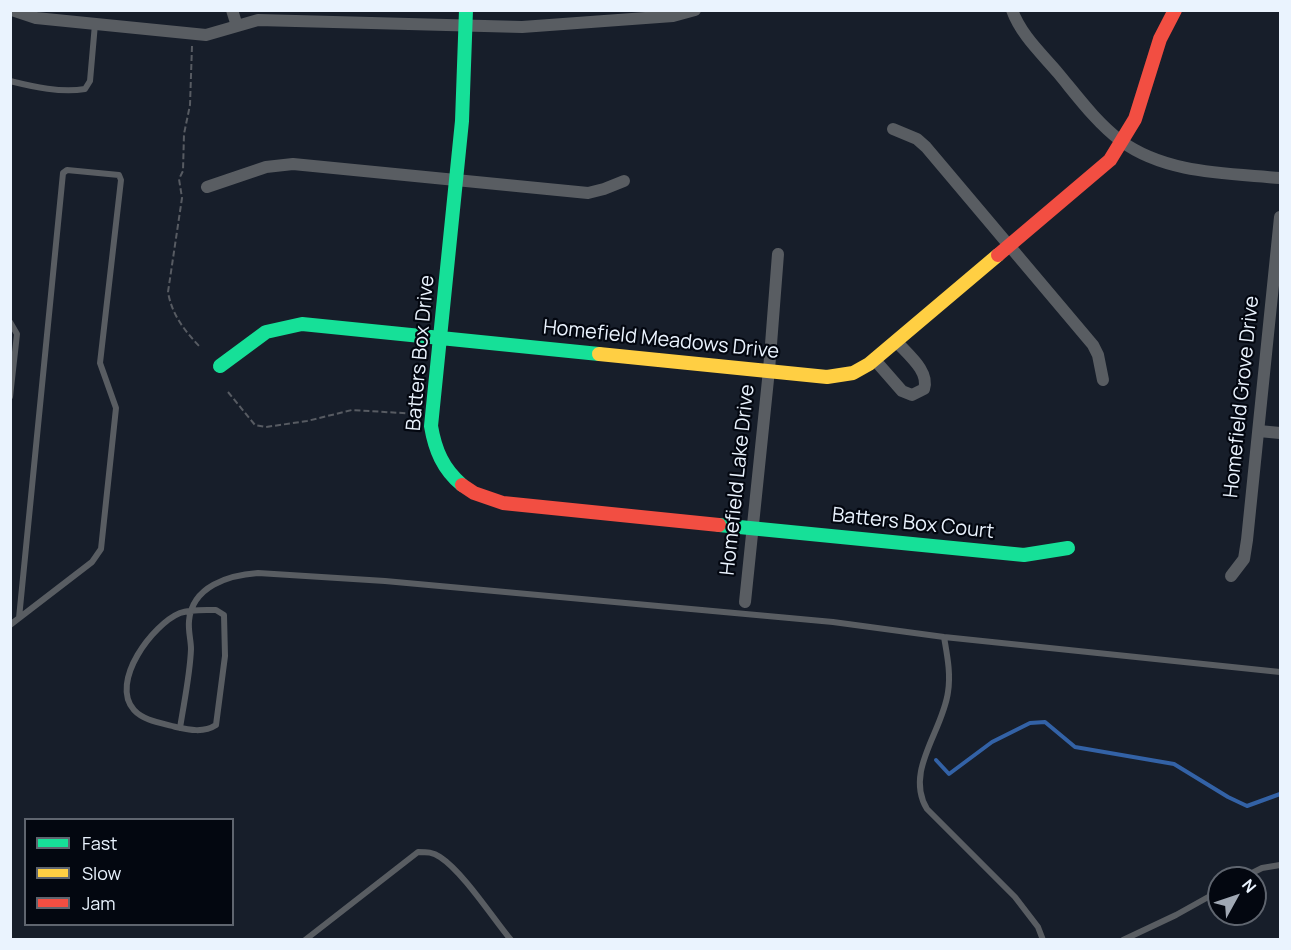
<!DOCTYPE html>
<html>
<head>
<meta charset="utf-8">
<style>
  body { margin:0 }
  #map { position:relative; width:1291px; height:950px; overflow:hidden; background:#171e2a; font-family:Manrope,sans-serif }
  canvas { display:block }
  .frame { position:absolute; inset:0; border:12px solid #eaf3fe; pointer-events:none }
  .legend { position:absolute; left:24px; top:818px; width:210px; height:108px; box-sizing:border-box; background:#030710; border:2px solid #5f656f; margin:0; padding:8px 10px; list-style:none; font-size:18px; color:#eaf3fe }
  .legend li { display:flex; align-items:center; gap:12px; height:30px }
  .legend b { width:30px; border:2px solid #5f656f }
  .north { position:absolute; left:1207px; top:866px; width:60px; height:60px; box-sizing:border-box; background:#030710; border:2px solid #5f656f; border-radius:50%; rotate:50deg; font-size:16px; font-weight:700; line-height:24px; text-align:center; color:#eaf3fe }
  .north::after { content:''; display:block; margin:auto; width:21px; height:27px; background:#a0a8b4; clip-path:polygon(50% 0,100% 100%,50% 72%,0 100%) }
</style>
</head>
<body>
<div id="map">
<canvas width="1291" height="950"></canvas>
<div class="frame"></div>
<ul class="legend">
<li><b style="height:8px;background:#16e098"></b>Fast</li>
<li><b style="height:8px;background:#ffcf43"></b>Slow</li>
<li><b style="height:8px;background:#f24e42"></b>Jam</li>
</ul>
<div class="north">N</div>
</div>
<script>
const context = document.querySelector('canvas').getContext('2d');
context.lineJoin = 'round';
function strokePath(path, color, width, dash) {
  context.strokeStyle = color;
  context.lineWidth = width;
  context.lineCap = dash ? 'butt' : 'round';
  context.setLineDash(dash || []);
  context.stroke(path);
}
function label(font, color, halo, rows, align = 'center') {
  context.font = font + ' Manrope,sans-serif';
  context.lineWidth = 4.5;
  context.setLineDash([]);
  context.textBaseline = 'middle';
  context.strokeStyle = halo;
  context.fillStyle = color;
  for (const [text, x, y, turn = 0] of rows) {
    context.save();
    context.translate(x, y);
    context.rotate((+turn || 0) * Math.PI / 180);
    context.textAlign = isNaN(turn) ? turn : align;
    if (halo) context.strokeText(text, 0, 0);
    context.fillText(text, 0, 0);
    context.restore();
  }
}
strokePath(new Path2D(`
  M 936,760 L 949,774 L 992,742 L 1030,723 L 1045,722 L 1075,747 L 1174,764 L 1228,797 L 1247,806 L 1280,794`), '#3362a6', 4);
strokePath(new Path2D(`
  M 192,46 L 190,105 L 184,134 L 183,171 L 179,179 L 182,198 L 168,292 C 172,315 184,330 200,347
  M 228,392 L 255,425 L 266,427 L 307,421 L 352,410 L 418,414`), '#575b62', 2, [6, 3]);
strokePath(new Path2D(`
  M 10,81 C 34,87 61,93 85,89 L 90,81 L 95,24
  M 10,322 L 17,334 L 10,397
  M 216,610 L 224,615 L 225,656 L 216,725 C 204,733 189,730 176,727 C 162,723 144,721 134,710 C 109,682 153,624 180,613 C 191,609 205,610 216,610 Z
  M 10,625 L 92,562 L 101,549 L 116,408 L 100,363 L 121,180 L 119,175 L 67,170 L 63,173 L 19,618
  M 944,637 C 947,655 951,673 948,692 C 943,731 904,771 927,809 L 1015,897 L 1038,927 L 1043,940
  M 180,728 C 184,702 190,675 191,649 C 191,640 188,631 189,621 C 192,586 229,575 258,573 L 385,581 L 833,622 L 944,637 L 1280,672
  M 1242,878 L 1262,868 L 1280,865
  M 305,940 L 418,852 C 427,852 433,852 440,857 C 463,872 492,917 511,940
  M 1123,940 L 1176,915 L 1219,891`), '#595d62', 6);
strokePath(new Path2D(`
  M 12,10 L 36,18 L 206,35 L 258,20 L 522,27 L 673,16 L 695,10
  M 232,10 L 237,26
  M 1012,10 C 1021,35 1042,54 1058,73 C 1078,97 1096,122 1121,141 C 1166,174 1227,173 1280,178
  M 893,129 L 917,139 L 926,147 L 1093,345 L 1098,355 L 1103,380
  M 207,187 L 266,167 L 293,164 L 588,193 L 604,189 L 624,181
  M 874,359 L 902,391 L 912,395 L 924,389 C 930,371 907,354 896,341
  M 1259,431 L 1280,433
  M 1231,576 L 1244,559 L 1247,540 L 1280,217
  M 745,602 L 769,370 L 778,254`), '#595d62', 12);
strokePath(new Path2D(`
  M 220,366 L 266,332 L 302,324 L 599,354
  M 462,485 C 443,469 435,450 431,426 L 462,121 L 466,10
  M 719,525 L 1024,555 L 1068,548`), '#16e098', 14);
strokePath(new Path2D(`
  M 599,354 L 827,377 L 853,373 L 869,364 L 998,255`), '#ffcf43', 14);
strokePath(new Path2D(`
  M 998,255 L 1110,160 L 1135,119 L 1160,39 L 1175,10
  M 462,485 L 474,493 L 503,503 L 719,525`), '#f24e42', 14);
label('20px', '#eaf3fe', '#030710', [
  ["Homefield Meadows Drive",661,340,6],
  ["Batters Box Drive",421,353,-85],
  ["Homefield Grove Drive",1242,397,-84],
  ["Homefield Lake Drive",738,480,-84],
  ["Batters Box Court",913,524,6]
]);
</script>
</body>
</html>
